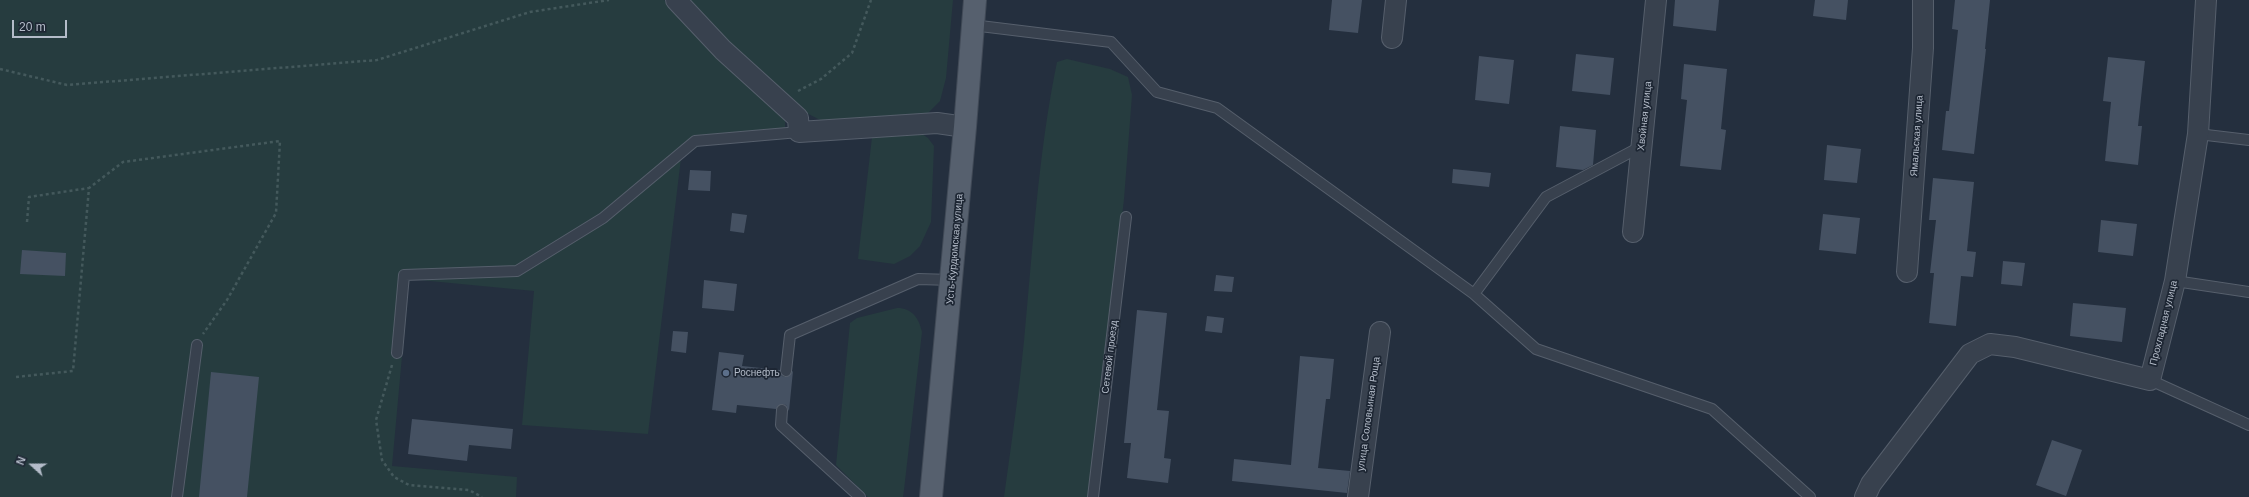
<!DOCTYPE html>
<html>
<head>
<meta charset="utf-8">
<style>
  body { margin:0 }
  #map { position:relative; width:2249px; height:497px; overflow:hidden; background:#242f3e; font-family:Helvetica,sans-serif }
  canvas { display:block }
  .north { position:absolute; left:12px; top:445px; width:40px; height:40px; -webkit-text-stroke:3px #1d2633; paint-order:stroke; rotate:291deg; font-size:11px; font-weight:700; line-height:16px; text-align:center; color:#b4bcc9 }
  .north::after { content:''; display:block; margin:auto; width:14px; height:18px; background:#b4bcc9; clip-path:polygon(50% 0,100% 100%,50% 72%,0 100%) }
  .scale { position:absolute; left:12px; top:20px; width:55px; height:18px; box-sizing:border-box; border:2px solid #b4bcc9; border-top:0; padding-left:5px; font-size:12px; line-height:14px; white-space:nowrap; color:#b4bcc9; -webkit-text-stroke:3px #1d2633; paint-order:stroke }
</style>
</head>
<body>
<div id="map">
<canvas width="2249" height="497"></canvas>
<div class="north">N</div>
<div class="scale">20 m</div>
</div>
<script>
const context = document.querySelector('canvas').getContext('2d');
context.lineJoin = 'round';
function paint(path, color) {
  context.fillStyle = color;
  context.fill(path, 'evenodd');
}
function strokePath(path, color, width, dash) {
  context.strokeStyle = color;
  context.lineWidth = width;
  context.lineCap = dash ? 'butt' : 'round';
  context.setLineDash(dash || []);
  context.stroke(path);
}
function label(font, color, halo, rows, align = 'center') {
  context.font = font + ' Helvetica,sans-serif';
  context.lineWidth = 3.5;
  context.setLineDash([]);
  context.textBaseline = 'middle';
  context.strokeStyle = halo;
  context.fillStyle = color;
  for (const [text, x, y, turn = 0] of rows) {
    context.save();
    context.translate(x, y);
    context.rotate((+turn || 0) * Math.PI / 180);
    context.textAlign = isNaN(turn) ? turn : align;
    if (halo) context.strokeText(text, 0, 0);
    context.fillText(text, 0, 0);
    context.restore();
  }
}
paint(new Path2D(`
  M 0,0 L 664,0 L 718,56 L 785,116 L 785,139 L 702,144 L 681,158 L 648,434 L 522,425 L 534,291 L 409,279 L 392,466 L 517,477 L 516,497 L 0,497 Z
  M 687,0 L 953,0 L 946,78 L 940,101 L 926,115 L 832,122 L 820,120 L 799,109 L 730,45 Z
  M 1067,59 L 1110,69 L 1128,77 L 1132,95 L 1124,199 L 1091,497 L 1004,497 C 1011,445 1019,393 1024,341 C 1033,248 1038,154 1057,62 Z
  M 919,132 L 928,138 L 934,146 L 931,222 L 920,246 L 910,256 L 894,264 L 858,259 L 872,137 Z
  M 897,308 C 912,308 919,318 922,332 L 904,490 L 903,497 L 868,497 L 836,465 L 850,323 L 857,318 Z`), '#263c3f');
paint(new Path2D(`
  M 1332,0 L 1362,0 L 1358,33 L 1329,30 Z
  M 1675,0 L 1719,0 L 1716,31 L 1673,26 Z
  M 1815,0 L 1848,0 L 1846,20 L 1813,16 Z
  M 1955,0 L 1990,0 L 1985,49 L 1986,49 L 1974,154 L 1942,150 L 1946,111 L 1949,111 L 1958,30 L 1952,29 Z
  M 1576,54 L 1614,58 L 1610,95 L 1572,91 Z
  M 1479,56 L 1514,60 L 1509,104 L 1475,100 Z
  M 2108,57 L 2145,61 L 2138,126 L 2142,126 L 2138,165 L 2105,161 L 2111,102 L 2103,101 Z
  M 1684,64 L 1727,69 L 1721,129 L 1726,130 L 1721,170 L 1680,166 L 1687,100 L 1681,99 Z
  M 1560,126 L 1596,130 L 1593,165 L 1583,170 L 1556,167 Z
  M 1827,145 L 1861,149 L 1857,183 L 1824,180 Z
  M 1453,169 L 1491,173 L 1489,187 L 1452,183 Z
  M 690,170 L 711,171 L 710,191 L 688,190 Z
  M 1933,178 L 1974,182 L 1967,251 L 1976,252 L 1973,277 L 1961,276 L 1956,326 L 1929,323 L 1934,273 L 1930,273 L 1936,220 L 1929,220 Z
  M 732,213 L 747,215 L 744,233 L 730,231 Z
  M 1823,214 L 1860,218 L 1856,254 L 1819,250 Z
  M 2101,220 L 2137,224 L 2133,256 L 2098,252 Z
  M 22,250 L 66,253 L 65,276 L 20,274 Z
  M 2003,261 L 2025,263 L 2022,286 L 2001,284 Z
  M 1216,275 L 1234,277 L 1232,292 L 1214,291 Z
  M 704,280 L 737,284 L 734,311 L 702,308 Z
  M 2073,303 L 2126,308 L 2122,342 L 2070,336 Z
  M 1137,310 L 1167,313 L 1157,410 L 1169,411 L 1164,458 L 1171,459 L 1168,483 L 1127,478 L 1131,443 L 1124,443 Z
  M 1207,316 L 1224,318 L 1222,333 L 1205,331 Z
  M 673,331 L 688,332 L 686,353 L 671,351 Z
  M 719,352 L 744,355 L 742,366 L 780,370 L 782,376 L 786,377 L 793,371 L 789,411 L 786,405 L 782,404 L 776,409 L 737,405 L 736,413 L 712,410 Z
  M 1300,356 L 1334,359 L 1330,399 L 1326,399 L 1318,468 L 1350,471 L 1347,493 L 1232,481 L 1234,459 L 1291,465 Z
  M 211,372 L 259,377 L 247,497 L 199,497 Z
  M 412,419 L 513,429 L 511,449 L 469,445 L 467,461 L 408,454 Z
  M 2052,440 L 2082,450 L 2066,496 L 2036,485 Z`), '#455162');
const service = new Path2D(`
  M 972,25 L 1111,42 L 1157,92 L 1217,108 L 1474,294 L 1536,349 L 1712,409 L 1810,497
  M 2198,134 L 2249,140
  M 2175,281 L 2249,292
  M 1474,294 L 1546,197 L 1642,146
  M 397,353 L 404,275 L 517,271 L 603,218 L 695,141 L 799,132
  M 786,371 L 790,335 L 918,279 L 952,280
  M 2150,380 L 2249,425
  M 782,410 L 781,425 L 860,497
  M 177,497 L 197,345
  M 1093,497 L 1126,217`);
const minor = new Path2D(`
  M 676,0 L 723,50 L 798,118 L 799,132 L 937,123 L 965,127
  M 1392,38 L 1396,0
  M 1633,232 L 1656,0
  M 1907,272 L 1923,48 L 1923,0
  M 1358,497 L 1380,332
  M 1865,497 L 1871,484 L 1970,354 L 1990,344 L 2015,347 L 2150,380 L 2175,281 L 2198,134 L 2206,0`);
const primary = new Path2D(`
  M 931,497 L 965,127 L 975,0`);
strokePath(service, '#565f6c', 12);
strokePath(minor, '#565f6c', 22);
strokePath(primary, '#414a57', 24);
strokePath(new Path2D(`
  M 0,69 L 67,85 L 377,60 L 530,12 L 609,0
  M 798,91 L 821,79 L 852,53 L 871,0
  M 27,222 L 29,197 L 89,188
  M 392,365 L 376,420 L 382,460 L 394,477 L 409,485 L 469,490 L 482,497
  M 16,377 L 73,371 L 89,188 L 123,162 L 280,141 L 276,213 L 227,300 L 203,334`), '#44595c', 2.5, [3, 3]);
strokePath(service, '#38414e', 10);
strokePath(minor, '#38414e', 20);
strokePath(primary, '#56606e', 22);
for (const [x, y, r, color] of [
  [726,373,4,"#5c6f8a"]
]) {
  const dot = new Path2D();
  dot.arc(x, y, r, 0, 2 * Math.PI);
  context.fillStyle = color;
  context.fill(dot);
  strokePath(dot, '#1d2633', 1.5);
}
label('10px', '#b4bcc9', '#1d2633', [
  ["Хвойная улица",1645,116,-84],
  ["Ямальская улица",1917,136,-86],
  ["Усть-Курдюмская улица",955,249,-85],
  ["Прохладная улица",2164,323,-76],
  ["Сетевой проезд",1110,357,-83],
  ["улица Соловьиная Роща",1369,414,-82]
]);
label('10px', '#b4bcc9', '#1d2633', [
  ["Роснефть",734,373]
], 'left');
</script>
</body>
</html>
